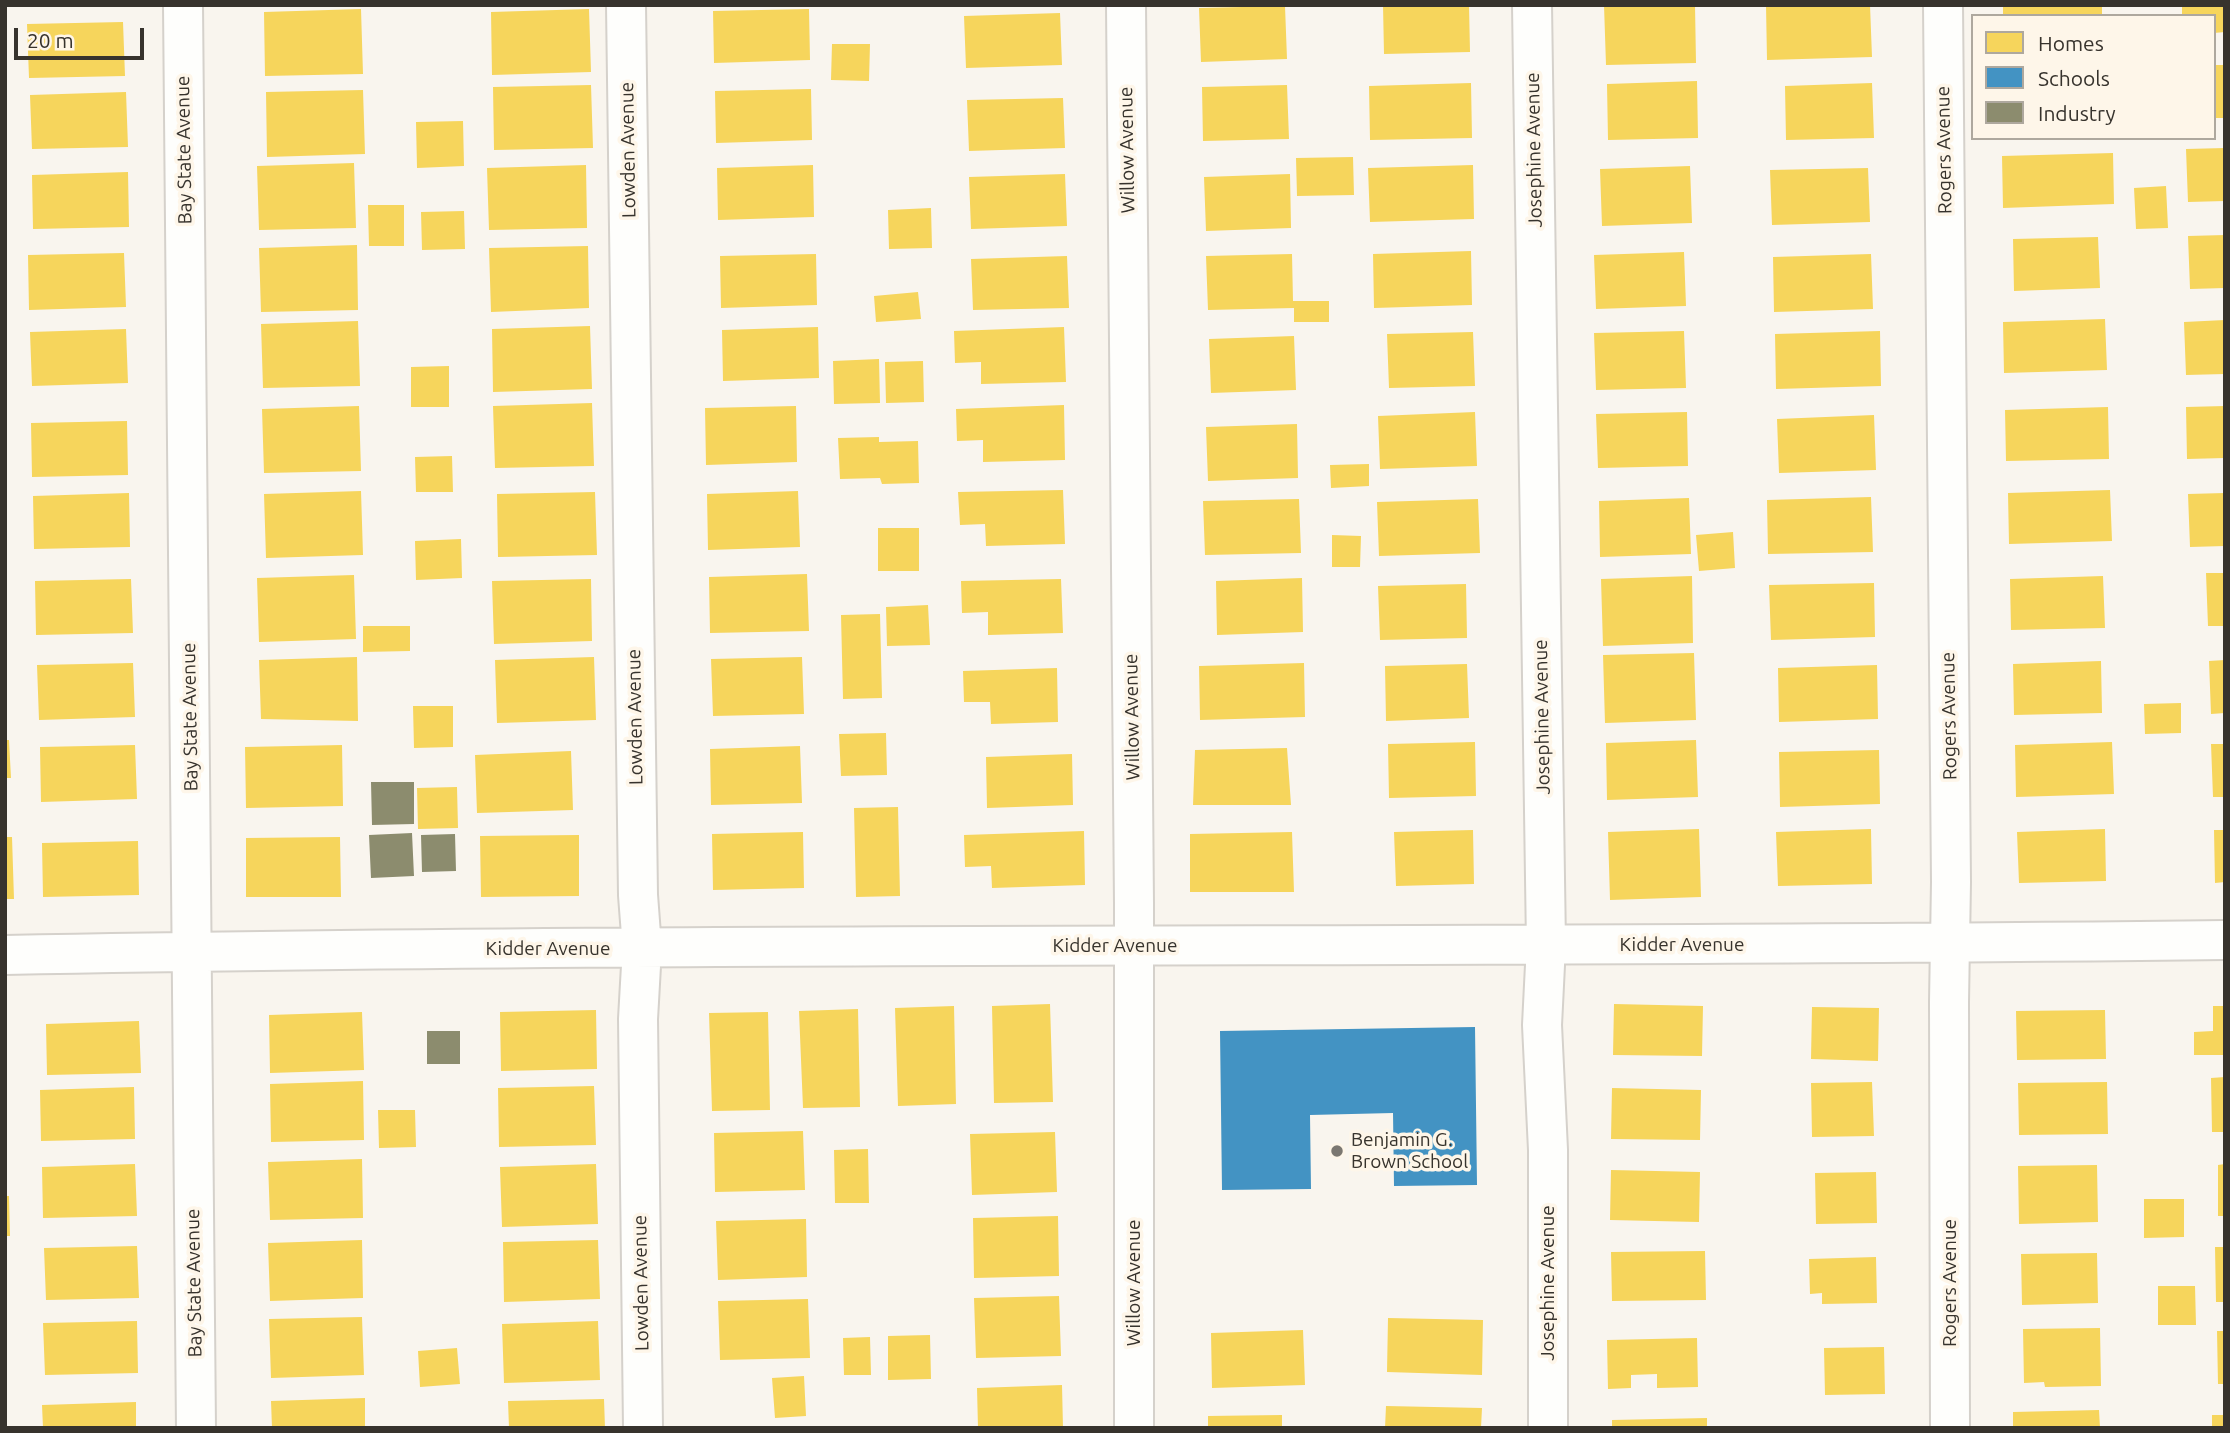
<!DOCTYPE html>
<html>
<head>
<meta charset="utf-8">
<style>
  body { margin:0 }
  #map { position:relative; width:2230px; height:1433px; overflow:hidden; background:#f9f5ee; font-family:Ubuntu,sans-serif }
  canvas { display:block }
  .frame { position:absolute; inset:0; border:7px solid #37332d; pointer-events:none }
  .legend { position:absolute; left:1971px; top:14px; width:245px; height:126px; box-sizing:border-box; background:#fef6e9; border:2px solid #aea89e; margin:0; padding:9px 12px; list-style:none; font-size:21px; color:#37332d }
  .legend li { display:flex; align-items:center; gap:14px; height:35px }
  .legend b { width:35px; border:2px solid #aea89e }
  .scale { position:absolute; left:14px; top:28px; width:130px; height:32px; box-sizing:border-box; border:4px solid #37332d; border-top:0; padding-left:9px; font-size:21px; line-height:24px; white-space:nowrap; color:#37332d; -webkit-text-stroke:5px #fef6e9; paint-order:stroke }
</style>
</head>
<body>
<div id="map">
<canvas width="2230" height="1433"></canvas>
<div class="frame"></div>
<ul class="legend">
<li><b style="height:19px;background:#f6d55c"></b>Homes</li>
<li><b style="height:19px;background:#4393c3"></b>Schools</li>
<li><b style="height:19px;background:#8c8c6e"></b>Industry</li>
</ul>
<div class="scale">20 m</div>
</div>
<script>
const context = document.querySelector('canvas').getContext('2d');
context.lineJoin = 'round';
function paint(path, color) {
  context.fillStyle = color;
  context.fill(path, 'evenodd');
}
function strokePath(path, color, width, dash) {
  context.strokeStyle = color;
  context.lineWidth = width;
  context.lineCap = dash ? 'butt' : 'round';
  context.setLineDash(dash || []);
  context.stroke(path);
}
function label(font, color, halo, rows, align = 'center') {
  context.font = font + ' Ubuntu,sans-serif';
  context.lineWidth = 7;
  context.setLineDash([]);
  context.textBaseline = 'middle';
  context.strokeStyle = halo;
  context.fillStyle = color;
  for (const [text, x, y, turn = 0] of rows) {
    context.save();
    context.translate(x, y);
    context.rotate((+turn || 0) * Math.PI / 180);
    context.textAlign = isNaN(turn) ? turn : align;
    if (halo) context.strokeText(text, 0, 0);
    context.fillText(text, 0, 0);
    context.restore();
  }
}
paint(new Path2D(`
  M 1383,5 L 1469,5 L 1470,52 L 1384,54 Z
  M 1604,5 L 1695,5 L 1696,63 L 1606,65 Z
  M 1766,5 L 1870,5 L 1872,57 L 1767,60 Z
  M 2003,5 L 2102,5 L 2102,16 L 2003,16 Z
  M 2182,5 L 2225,5 L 2225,32 L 2214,33 L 2214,16 L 2182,16 Z
  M 1285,6 L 1287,59 L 1201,62 L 1199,8 Z
  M 361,9 L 363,74 L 265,76 L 264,12 Z
  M 589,9 L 591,72 L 492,75 L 491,12 Z
  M 809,9 L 810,60 L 714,63 L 713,11 Z
  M 1060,13 L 1062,65 L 966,68 L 964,16 Z
  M 123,22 L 125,76 L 29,78 L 27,24 Z
  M 832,44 L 870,44 L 869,81 L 831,80 Z
  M 2214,65 L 2225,65 L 2225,118 L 2214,118 Z
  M 1697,81 L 1698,138 L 1608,140 L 1607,84 Z
  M 1471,83 L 1472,138 L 1370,140 L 1369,86 Z
  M 1872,83 L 1874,138 L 1786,140 L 1785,86 Z
  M 591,85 L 593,148 L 494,150 L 493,87 Z
  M 1287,85 L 1289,139 L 1203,141 L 1202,87 Z
  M 811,89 L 812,140 L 716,143 L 715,91 Z
  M 363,90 L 365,154 L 267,157 L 266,92 Z
  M 126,92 L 128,147 L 32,149 L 30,95 Z
  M 1063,98 L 1065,148 L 969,151 L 967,100 Z
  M 463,121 L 464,166 L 417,168 L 416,122 Z
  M 2225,148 L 2225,201 L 2188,202 L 2186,149 Z
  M 2113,153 L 2114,204 L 2003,208 L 2002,156 Z
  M 1353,157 L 1354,195 L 1297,196 L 1296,158 Z
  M 354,163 L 356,228 L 259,230 L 257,166 Z
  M 586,165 L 587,228 L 489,230 L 487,168 Z
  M 813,165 L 814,217 L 718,220 L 717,168 Z
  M 1473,165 L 1474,219 L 1370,222 L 1368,168 Z
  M 1690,166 L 1692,223 L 1602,226 L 1600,169 Z
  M 1868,168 L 1870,222 L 1772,225 L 1770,170 Z
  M 128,172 L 129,227 L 33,229 L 32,175 Z
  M 1065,174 L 1067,226 L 971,229 L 969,177 Z
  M 1290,174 L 1291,228 L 1206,231 L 1204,177 Z
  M 2166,186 L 2168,228 L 2136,229 L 2134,188 Z
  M 368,205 L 404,205 L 404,246 L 369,246 Z
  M 931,208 L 932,248 L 889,249 L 888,210 Z
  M 464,211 L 465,249 L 422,250 L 421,212 Z
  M 2225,235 L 2225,288 L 2190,289 L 2188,236 Z
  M 2098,237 L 2100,288 L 2014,291 L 2013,239 Z
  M 357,245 L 358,310 L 261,312 L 259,248 Z
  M 588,246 L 589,308 L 491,312 L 489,248 Z
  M 1471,251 L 1472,305 L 1374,308 L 1373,254 Z
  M 1684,252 L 1686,306 L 1596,309 L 1594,255 Z
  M 124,253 L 126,307 L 29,310 L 28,255 Z
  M 816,254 L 817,305 L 721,308 L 720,256 Z
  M 1292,254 L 1293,301 L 1329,301 L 1329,322 L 1294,322 L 1294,308 L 1208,310 L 1206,256 Z
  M 1871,254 L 1873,309 L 1774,312 L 1773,257 Z
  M 1067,256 L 1069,308 L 973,310 L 971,259 Z
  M 918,292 L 921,319 L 876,322 L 874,296 Z
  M 2105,319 L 2107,370 L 2004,373 L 2003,322 Z
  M 2225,320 L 2225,374 L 2186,375 L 2184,322 Z
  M 358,321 L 360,386 L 263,388 L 261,324 Z
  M 590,326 L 592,389 L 493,392 L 492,329 Z
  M 818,327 L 819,378 L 723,381 L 722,330 Z
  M 1064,327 L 1066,382 L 981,384 L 981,362 L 955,363 L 954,331 Z
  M 126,329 L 128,383 L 32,386 L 30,332 Z
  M 1684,331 L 1686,388 L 1596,390 L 1594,333 Z
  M 1880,331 L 1881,386 L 1776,389 L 1775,334 Z
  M 1473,332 L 1475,386 L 1389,388 L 1387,334 Z
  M 1294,336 L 1296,390 L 1211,393 L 1209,339 Z
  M 879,359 L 880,403 L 834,404 L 833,361 Z
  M 923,361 L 924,402 L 886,403 L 885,362 Z
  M 449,366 L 449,407 L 411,407 L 411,367 Z
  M 592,403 L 594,466 L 495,468 L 493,406 Z
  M 1064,405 L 1065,460 L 983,462 L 983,440 L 957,441 L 956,409 Z
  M 359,406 L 361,471 L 264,473 L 262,409 Z
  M 796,406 L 797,462 L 706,465 L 705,408 Z
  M 2225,406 L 2225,458 L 2187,459 L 2186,407 Z
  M 2108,407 L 2109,459 L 2006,461 L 2005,410 Z
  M 1475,412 L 1477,466 L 1380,469 L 1378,416 Z
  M 1687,412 L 1688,466 L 1598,468 L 1596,414 Z
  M 1874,415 L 1876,470 L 1779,473 L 1777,419 Z
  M 127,421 L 128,475 L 32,477 L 31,423 Z
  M 1297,424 L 1298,478 L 1208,481 L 1206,427 Z
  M 879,437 L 879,442 L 918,441 L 919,483 L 882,484 L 880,478 L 840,479 L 838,438 Z
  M 452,456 L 453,492 L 416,492 L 415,457 Z
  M 1369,464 L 1369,486 L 1331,488 L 1330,465 Z
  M 1063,490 L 1065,544 L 986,546 L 985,524 L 960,525 L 958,492 Z
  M 2110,490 L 2112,541 L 2009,544 L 2008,493 Z
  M 361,491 L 363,555 L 266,558 L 264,494 Z
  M 798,491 L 800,547 L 708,550 L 707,494 Z
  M 595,492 L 597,555 L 498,557 L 497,494 Z
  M 129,493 L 130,547 L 34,549 L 33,496 Z
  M 2225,493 L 2225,546 L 2190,547 L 2188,494 Z
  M 1871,497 L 1873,552 L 1768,554 L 1767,500 Z
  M 1689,498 L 1691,554 L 1600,557 L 1599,501 Z
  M 1299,499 L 1301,553 L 1205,555 L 1203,501 Z
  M 1478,499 L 1480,553 L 1379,556 L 1377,502 Z
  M 878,528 L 919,528 L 919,571 L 878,571 Z
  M 1733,532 L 1735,568 L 1699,571 L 1696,535 Z
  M 1332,535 L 1361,536 L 1360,567 L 1332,567 Z
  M 461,539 L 462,578 L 416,580 L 415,541 Z
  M 2206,573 L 2225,573 L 2225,626 L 2208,626 Z
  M 807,574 L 809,631 L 710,633 L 709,577 Z
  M 354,575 L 356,639 L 259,642 L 257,578 Z
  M 1692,576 L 1693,643 L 1603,646 L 1601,579 Z
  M 2103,576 L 2105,628 L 2011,630 L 2010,579 Z
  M 1302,578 L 1303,632 L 1217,635 L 1216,581 Z
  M 131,579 L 133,633 L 36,635 L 35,581 Z
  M 591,579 L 592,641 L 494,644 L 492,581 Z
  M 1061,579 L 1063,633 L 988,635 L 988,612 L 962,613 L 961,581 Z
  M 1874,583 L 1875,637 L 1771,640 L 1769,585 Z
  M 1466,584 L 1467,638 L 1380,640 L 1378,586 Z
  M 928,605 L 930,645 L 887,646 L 886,607 Z
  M 880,614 L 882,698 L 843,699 L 841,615 Z
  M 363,626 L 410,626 L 410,651 L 363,652 Z
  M 1694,653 L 1696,720 L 1605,723 L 1603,655 Z
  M 357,657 L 358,721 L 261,719 L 259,660 Z
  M 594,657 L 596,720 L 497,723 L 495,660 Z
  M 802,657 L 804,714 L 713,716 L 711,659 Z
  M 2225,660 L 2225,713 L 2211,714 L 2209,661 Z
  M 2101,661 L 2102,713 L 2014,715 L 2013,664 Z
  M 133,663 L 135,717 L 39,720 L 37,665 Z
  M 1304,663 L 1305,717 L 1200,720 L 1199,666 Z
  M 1467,664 L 1469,718 L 1386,721 L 1385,666 Z
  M 1877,665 L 1878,719 L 1779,722 L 1778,668 Z
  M 1057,668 L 1058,722 L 991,724 L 990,702 L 964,702 L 963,671 Z
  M 2181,703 L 2181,733 L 2145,734 L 2144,704 Z
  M 413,706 L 453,706 L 453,747 L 414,748 Z
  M 886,733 L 887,775 L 841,776 L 839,734 Z
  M 5,740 L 9,740 L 11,778 L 5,778 Z
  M 1696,740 L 1698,797 L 1607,800 L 1606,743 Z
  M 1475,742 L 1476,796 L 1389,798 L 1388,744 Z
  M 2112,742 L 2114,794 L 2016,797 L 2015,745 Z
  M 2211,744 L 2225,744 L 2225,797 L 2213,797 Z
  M 135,745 L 137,799 L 41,802 L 40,747 Z
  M 342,745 L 343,806 L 246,808 L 245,747 Z
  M 800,746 L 802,803 L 711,805 L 710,749 Z
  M 1287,748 L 1291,805 L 1193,805 L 1195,750 Z
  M 1879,750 L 1880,804 L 1780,807 L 1779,752 Z
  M 571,751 L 573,810 L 477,813 L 475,755 Z
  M 1072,754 L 1073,805 L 987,808 L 986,757 Z
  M 457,787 L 458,828 L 418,829 L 417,788 Z
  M 898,807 L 900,896 L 856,897 L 854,808 Z
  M 1699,829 L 1701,897 L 1610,900 L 1608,832 Z
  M 1871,829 L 1872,884 L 1778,886 L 1776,832 Z
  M 2105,829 L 2106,881 L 2019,883 L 2017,832 Z
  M 1473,830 L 1474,884 L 1396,886 L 1394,832 Z
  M 2214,830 L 2225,830 L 2225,882 L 2215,883 Z
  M 1084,831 L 1085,885 L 992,888 L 991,866 L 965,867 L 964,835 Z
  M 803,832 L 804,888 L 713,890 L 712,834 Z
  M 1292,832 L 1294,892 L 1190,892 L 1190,834 Z
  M 579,835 L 579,896 L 481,897 L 480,836 Z
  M 5,837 L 12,837 L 14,899 L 5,899 Z
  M 340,837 L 341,897 L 246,897 L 246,838 Z
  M 138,841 L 139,895 L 43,897 L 42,843 Z
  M 1050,1004 L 1053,1102 L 994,1103 L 992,1006 Z
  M 1614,1004 L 1703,1006 L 1702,1056 L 1613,1055 Z
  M 954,1006 L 956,1104 L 898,1106 L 895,1008 Z
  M 2213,1006 L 2225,1006 L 2225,1055 L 2194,1055 L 2194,1032 L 2213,1031 Z
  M 1812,1007 L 1879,1008 L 1878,1061 L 1811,1059 Z
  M 858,1009 L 860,1107 L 803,1108 L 799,1011 Z
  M 596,1010 L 597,1069 L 501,1071 L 500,1012 Z
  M 2105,1010 L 2106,1059 L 2017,1060 L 2016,1011 Z
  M 362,1012 L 364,1070 L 270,1073 L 269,1015 Z
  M 768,1012 L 770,1110 L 712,1111 L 709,1013 Z
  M 139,1021 L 141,1073 L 47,1075 L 46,1024 Z
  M 2225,1077 L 2225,1132 L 2212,1132 L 2211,1078 Z
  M 363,1081 L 364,1140 L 271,1142 L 270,1084 Z
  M 1872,1082 L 1874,1136 L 1812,1137 L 1811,1083 Z
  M 2107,1082 L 2108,1134 L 2019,1135 L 2018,1083 Z
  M 594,1086 L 596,1145 L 499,1147 L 498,1088 Z
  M 134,1087 L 135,1139 L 41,1141 L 40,1090 Z
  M 1612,1088 L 1701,1090 L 1700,1140 L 1611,1139 Z
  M 378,1110 L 415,1110 L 416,1147 L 379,1148 Z
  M 803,1131 L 805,1190 L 715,1192 L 714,1133 Z
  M 1055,1132 L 1057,1192 L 972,1195 L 970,1134 Z
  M 868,1149 L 869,1203 L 835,1203 L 834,1150 Z
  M 362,1159 L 363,1218 L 270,1220 L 268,1162 Z
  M 135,1164 L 137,1216 L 43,1218 L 42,1167 Z
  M 596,1164 L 598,1224 L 502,1227 L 500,1167 Z
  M 2225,1164 L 2225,1216 L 2218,1216 L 2218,1165 Z
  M 2097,1165 L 2098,1222 L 2019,1224 L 2018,1166 Z
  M 1611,1170 L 1700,1172 L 1699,1222 L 1610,1220 Z
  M 1876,1172 L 1877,1223 L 1816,1224 L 1815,1173 Z
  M 5,1196 L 9,1196 L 10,1236 L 5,1236 Z
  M 2144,1199 L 2184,1199 L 2184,1237 L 2144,1238 Z
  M 1058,1216 L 1059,1276 L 974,1278 L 973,1218 Z
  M 806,1219 L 807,1277 L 718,1280 L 716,1221 Z
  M 362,1240 L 363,1298 L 270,1301 L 268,1243 Z
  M 598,1240 L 600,1299 L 504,1302 L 503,1242 Z
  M 137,1246 L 139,1298 L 46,1300 L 44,1248 Z
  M 2215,1247 L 2225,1247 L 2225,1302 L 2216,1302 Z
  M 1705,1251 L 1706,1300 L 1612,1301 L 1611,1252 Z
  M 2097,1253 L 2098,1303 L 2022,1305 L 2021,1254 Z
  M 1876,1257 L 1877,1303 L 1822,1304 L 1822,1293 L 1810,1294 L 1809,1259 Z
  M 2158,1286 L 2195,1286 L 2196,1325 L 2158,1325 Z
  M 1059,1296 L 1061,1356 L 976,1358 L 974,1298 Z
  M 808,1299 L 810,1358 L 720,1360 L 718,1301 Z
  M 362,1317 L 364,1375 L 271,1378 L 269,1319 Z
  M 1388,1318 L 1483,1320 L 1482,1375 L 1387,1372 Z
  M 137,1321 L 138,1373 L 45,1375 L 43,1323 Z
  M 598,1321 L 600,1380 L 504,1383 L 502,1324 Z
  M 2100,1328 L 2101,1386 L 2045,1387 L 2044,1382 L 2024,1383 L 2023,1329 Z
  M 1303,1330 L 1305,1385 L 1212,1388 L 1211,1333 Z
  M 2217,1331 L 2225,1331 L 2225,1384 L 2218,1384 Z
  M 930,1335 L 931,1379 L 888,1380 L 888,1336 Z
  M 870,1337 L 871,1375 L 844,1375 L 843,1338 Z
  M 1697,1338 L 1698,1387 L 1657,1388 L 1657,1374 L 1631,1375 L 1631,1388 L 1608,1389 L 1607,1340 Z
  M 1884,1347 L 1885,1394 L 1825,1395 L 1824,1348 Z
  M 457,1348 L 460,1384 L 420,1387 L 418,1351 Z
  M 804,1376 L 806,1416 L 775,1418 L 772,1378 Z
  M 1062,1385 L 1063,1428 L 978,1428 L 977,1388 Z
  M 365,1398 L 365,1428 L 272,1428 L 271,1401 Z
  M 604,1399 L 605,1428 L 509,1428 L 508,1401 Z
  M 136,1402 L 136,1428 L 43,1428 L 42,1405 Z
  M 1386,1406 L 1482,1408 L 1481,1428 L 1385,1428 Z
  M 2099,1410 L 2100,1428 L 2013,1428 L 2013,1412 Z
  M 1282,1415 L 1282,1428 L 1208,1428 L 1208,1416 Z
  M 2212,1415 L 2225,1415 L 2225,1428 L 2212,1428 Z
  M 1707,1418 L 1707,1428 L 1612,1428 L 1612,1420 Z`), '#f6d55c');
paint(new Path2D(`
  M 1475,1027 L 1477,1185 L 1394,1186 L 1393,1113 L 1310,1115 L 1311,1189 L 1222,1190 L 1220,1031 Z`), '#4393c3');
paint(new Path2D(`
  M 371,782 L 414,782 L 414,824 L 372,825 Z
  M 412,833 L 414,876 L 371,878 L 369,835 Z
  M 455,834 L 456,871 L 422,872 L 421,835 Z
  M 427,1031 L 460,1031 L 460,1064 L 427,1064 Z`), '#8c8c6e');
const street = new Path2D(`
  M 183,5 L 196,1428
  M 626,5 L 638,895 L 642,948 L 638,1019 L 643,1428
  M 1532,5 L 1546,945 L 1542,1025 L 1548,1150 L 1548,1428
  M 1943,5 L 1951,882 L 1949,1002 L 1950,1428
  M 5,955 C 745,941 1485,949 2225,940`);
const secondary = new Path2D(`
  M 1126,5 L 1134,903 L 1134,1428`);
strokePath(street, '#d5d1cb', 42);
strokePath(secondary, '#d5d1cb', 42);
strokePath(street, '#fefefc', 38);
strokePath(secondary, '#fefefc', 38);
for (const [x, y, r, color] of [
  [1337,1151,7,"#7b7771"]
]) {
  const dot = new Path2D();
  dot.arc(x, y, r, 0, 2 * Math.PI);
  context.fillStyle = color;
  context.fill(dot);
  strokePath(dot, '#fef6e9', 2.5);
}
label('19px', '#37332d', '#fef6e9', [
  ["Bay State Avenue",184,150,-91],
  ["Lowden Avenue",628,150,-91],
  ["Willow Avenue",1127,150,-91],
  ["Josephine Avenue",1534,150,-91],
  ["Rogers Avenue",1944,150,-91],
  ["Rogers Avenue",1949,716,-91],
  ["Bay State Avenue",190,717,-91],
  ["Lowden Avenue",635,717,-91],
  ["Willow Avenue",1132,717,-91],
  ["Josephine Avenue",1542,717,-91],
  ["Kidder Avenue",1682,945],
  ["Kidder Avenue",1115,946],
  ["Kidder Avenue",548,949],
  ["Bay State Avenue",194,1283,-91],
  ["Lowden Avenue",641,1283,-91],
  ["Willow Avenue",1134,1283,-90],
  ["Josephine Avenue",1548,1283,-90],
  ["Rogers Avenue",1950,1283,-90]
]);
label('19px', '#37332d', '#fef6e9', [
  ["Benjamin G.",1351,1140],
  ["Brown School",1351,1162]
], 'left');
</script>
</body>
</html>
